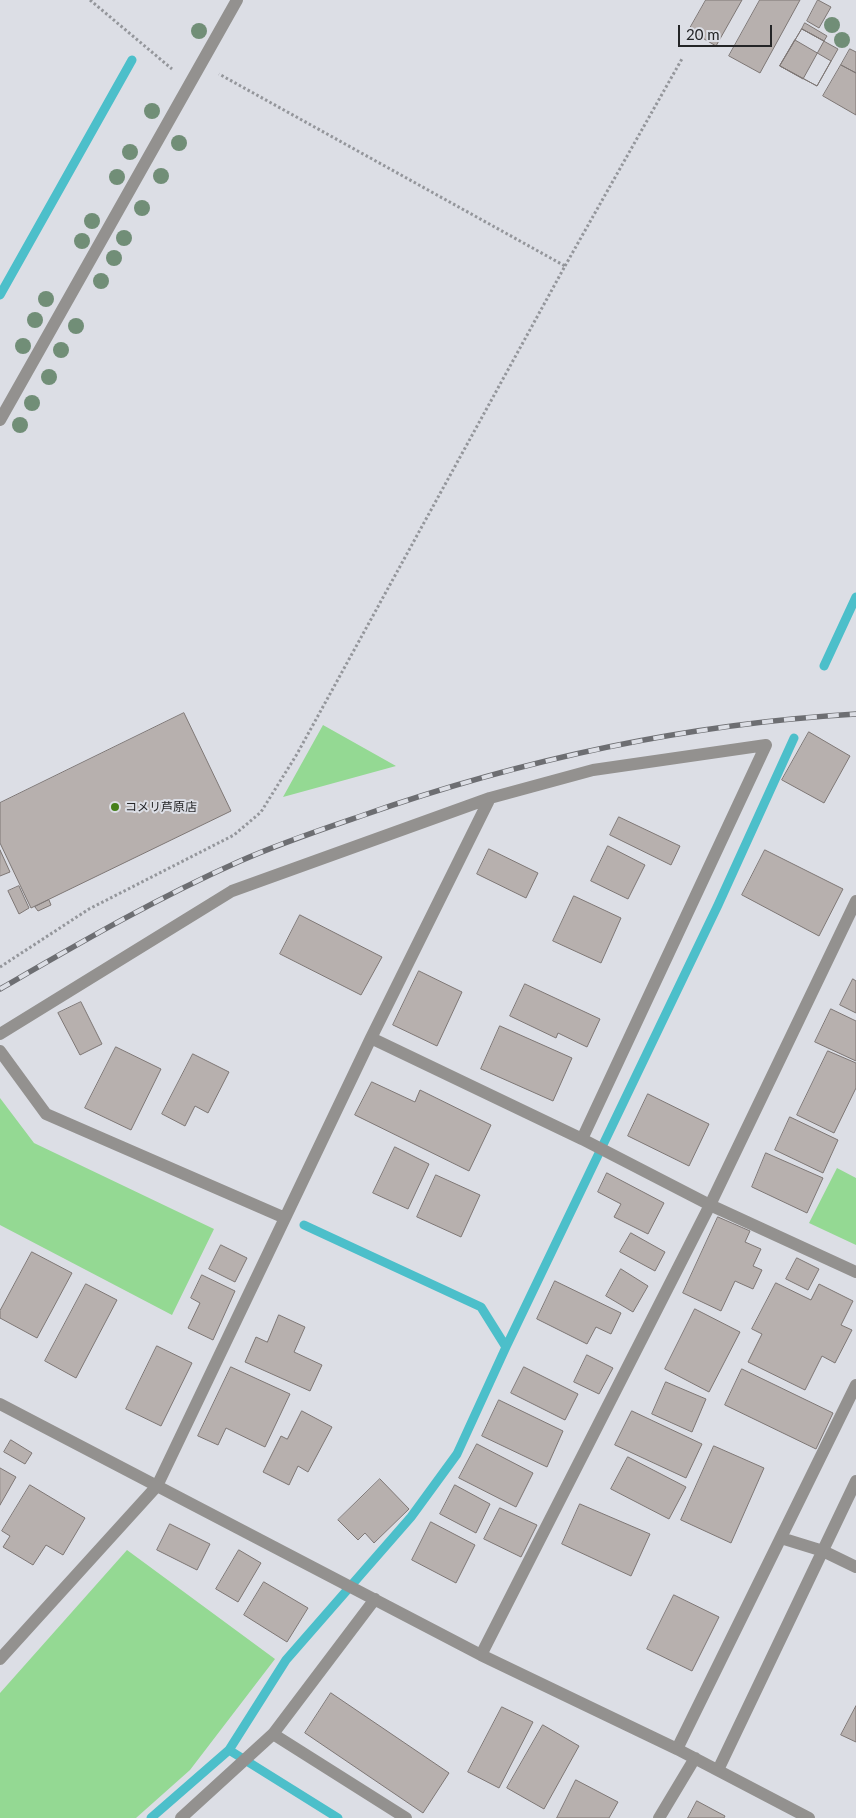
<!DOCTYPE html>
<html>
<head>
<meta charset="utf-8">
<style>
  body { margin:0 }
  #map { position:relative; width:856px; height:1818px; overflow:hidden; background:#dcdee5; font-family:Lato,sans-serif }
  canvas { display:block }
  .scale { position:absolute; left:678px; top:25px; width:94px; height:22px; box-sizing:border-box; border:2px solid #242527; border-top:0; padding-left:6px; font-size:15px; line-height:18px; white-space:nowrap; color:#242527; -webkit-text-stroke:4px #dcdee5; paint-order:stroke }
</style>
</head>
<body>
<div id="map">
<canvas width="856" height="1818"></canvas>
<div class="scale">20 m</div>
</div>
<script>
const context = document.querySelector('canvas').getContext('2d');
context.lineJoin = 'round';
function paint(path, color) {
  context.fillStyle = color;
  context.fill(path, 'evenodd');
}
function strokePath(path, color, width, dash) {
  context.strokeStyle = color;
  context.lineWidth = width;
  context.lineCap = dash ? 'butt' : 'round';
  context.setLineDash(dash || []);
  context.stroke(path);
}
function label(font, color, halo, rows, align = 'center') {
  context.font = font + ' Lato,"Noto Sans JP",sans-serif';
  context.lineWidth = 4;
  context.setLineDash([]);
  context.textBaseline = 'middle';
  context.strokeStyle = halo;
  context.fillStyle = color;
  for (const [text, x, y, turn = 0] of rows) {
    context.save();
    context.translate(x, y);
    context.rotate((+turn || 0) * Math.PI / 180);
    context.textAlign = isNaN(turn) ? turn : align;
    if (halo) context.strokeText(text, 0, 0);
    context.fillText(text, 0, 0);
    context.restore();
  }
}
paint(new Path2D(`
  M 323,725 L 396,766 L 283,797 Z
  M 0,1098 L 34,1143 L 214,1229 L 172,1315 L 0,1225 Z
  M 837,1168 L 856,1178 L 856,1245 L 809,1223 Z
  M 127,1550 L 275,1659 L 190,1770 L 136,1818 L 0,1818 L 0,1693 Z`), '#94d993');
strokePath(new Path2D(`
  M 0,295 L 132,60
  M 824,666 L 856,597
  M 304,1225 L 481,1307 L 506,1347
  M 229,1750 L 286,1660 L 411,1517 L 457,1454 L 506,1347 L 718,905 L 794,738
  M 151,1818 L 229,1750 L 338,1818`), '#4cbfca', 9);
const building = new Path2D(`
  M 706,0 L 742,0 L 716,46 L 689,30 Z
  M 760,0 L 800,0 L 760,73 L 729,56 Z
  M 818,0 L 831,7 L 819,28 L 807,21 Z
  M 805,23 L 827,36 L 824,41 L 802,29 Z
  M 802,29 L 838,49 L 817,86 L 780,66 Z
  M 802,29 L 824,41 L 803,79 L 780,66 Z
  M 795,40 L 831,61 L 817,86 L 780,66 Z
  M 850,49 L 856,52 L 856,73 L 841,65 Z
  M 841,65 L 856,73 L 856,115 L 823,96 Z
  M 184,713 L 231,811 L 31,908 L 0,843 L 0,803 Z
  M 809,732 L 850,756 L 824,803 L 782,780 Z
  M 619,817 L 680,846 L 671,865 L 610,835 Z
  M 608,846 L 645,865 L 628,899 L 591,881 Z
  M 489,849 L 538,873 L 526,898 L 477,874 Z
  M 0,850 L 10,872 L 0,876 Z
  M 765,850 L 843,889 L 819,936 L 742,895 Z
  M 19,886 L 29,908 L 19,914 L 8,891 Z
  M 574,896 L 621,918 L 601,963 L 553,941 Z
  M 49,900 L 51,905 L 38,911 L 35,907 Z
  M 300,915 L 382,957 L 361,995 L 280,954 Z
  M 419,971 L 462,992 L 437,1046 L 393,1025 Z
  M 853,979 L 856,981 L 856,1013 L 840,1005 Z
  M 525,984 L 600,1019 L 587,1047 L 558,1033 L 556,1038 L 510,1016 Z
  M 81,1002 L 102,1044 L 80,1055 L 58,1013 Z
  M 831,1009 L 856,1021 L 856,1061 L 815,1042 Z
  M 500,1026 L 572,1058 L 553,1101 L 481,1069 Z
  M 116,1047 L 161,1069 L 131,1130 L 85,1108 Z
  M 828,1051 L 856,1063 L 856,1088 L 834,1133 L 797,1115 Z
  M 193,1054 L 229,1072 L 208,1113 L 195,1106 L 185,1126 L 162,1114 Z
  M 372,1082 L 415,1102 L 420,1090 L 491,1125 L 469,1171 L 355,1115 Z
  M 648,1094 L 709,1124 L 689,1166 L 628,1136 Z
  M 790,1117 L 838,1140 L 823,1173 L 775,1150 Z
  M 395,1147 L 429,1164 L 408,1209 L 373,1193 Z
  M 766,1153 L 823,1178 L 807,1213 L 752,1187 Z
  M 607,1173 L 664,1203 L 648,1234 L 614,1217 L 621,1204 L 598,1192 Z
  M 436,1175 L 480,1195 L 461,1237 L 417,1217 Z
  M 718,1217 L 750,1231 L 745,1242 L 761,1249 L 753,1266 L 762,1270 L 753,1289 L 735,1281 L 721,1311 L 683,1293 Z
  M 631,1233 L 665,1252 L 655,1271 L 620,1252 Z
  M 221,1245 L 247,1258 L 235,1282 L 209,1269 Z
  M 32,1252 L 72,1273 L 37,1338 L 0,1318 L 0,1311 Z
  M 797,1258 L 819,1269 L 808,1290 L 786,1279 Z
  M 621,1269 L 648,1286 L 633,1312 L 606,1296 Z
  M 202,1275 L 235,1291 L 213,1340 L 188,1328 L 200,1303 L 191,1298 Z
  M 555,1281 L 621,1313 L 611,1334 L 596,1327 L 587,1344 L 537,1319 Z
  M 776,1283 L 811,1300 L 819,1284 L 853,1301 L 841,1325 L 852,1330 L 835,1363 L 822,1356 L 805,1390 L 748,1362 L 762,1334 L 752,1329 Z
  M 86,1284 L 117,1300 L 76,1378 L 45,1361 Z
  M 695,1309 L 740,1332 L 709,1392 L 665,1369 Z
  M 279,1315 L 305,1327 L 294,1352 L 322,1365 L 310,1391 L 245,1362 L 256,1337 L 267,1342 Z
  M 157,1346 L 192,1363 L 161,1426 L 126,1409 Z
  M 587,1355 L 613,1368 L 599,1394 L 574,1382 Z
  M 231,1367 L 290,1394 L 265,1447 L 226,1428 L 218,1445 L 198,1436 Z
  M 524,1367 L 578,1394 L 565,1420 L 511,1393 Z
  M 742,1369 L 833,1413 L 816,1449 L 725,1405 Z
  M 666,1382 L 706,1399 L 692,1432 L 652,1414 Z
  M 499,1400 L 563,1431 L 547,1467 L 482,1436 Z
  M 302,1411 L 332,1427 L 308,1472 L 298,1466 L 289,1485 L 263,1472 L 281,1436 L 287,1439 Z
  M 632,1411 L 702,1444 L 686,1478 L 615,1445 Z
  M 11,1440 L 32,1453 L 25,1464 L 4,1452 Z
  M 477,1444 L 533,1473 L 516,1507 L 459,1478 Z
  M 714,1446 L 764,1468 L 731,1543 L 681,1520 Z
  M 628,1457 L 686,1487 L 669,1519 L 611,1489 Z
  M 0,1468 L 16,1477 L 0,1505 Z
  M 380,1479 L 409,1509 L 374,1543 L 365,1533 L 358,1540 L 338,1520 Z
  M 30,1485 L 85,1518 L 63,1555 L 46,1545 L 33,1565 L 3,1547 L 10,1536 L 2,1531 Z
  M 455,1485 L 490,1504 L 476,1533 L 440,1514 Z
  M 580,1504 L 650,1534 L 631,1576 L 562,1544 Z
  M 500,1508 L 537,1525 L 521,1557 L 484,1539 Z
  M 431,1522 L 475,1545 L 456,1583 L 412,1560 Z
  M 170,1524 L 210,1544 L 197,1570 L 157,1550 Z
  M 239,1550 L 261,1563 L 238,1602 L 216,1589 Z
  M 264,1582 L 308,1608 L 287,1642 L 244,1615 Z
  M 674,1595 L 719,1617 L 692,1671 L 647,1649 Z
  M 331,1693 L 449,1773 L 423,1813 L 305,1733 Z
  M 856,1706 L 856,1742 L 841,1735 Z
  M 502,1707 L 533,1722 L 499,1788 L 468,1772 Z
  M 543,1725 L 579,1746 L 544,1809 L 507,1788 Z
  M 576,1780 L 618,1802 L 609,1818 L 557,1818 Z
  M 697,1801 L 725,1816 L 724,1818 L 688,1818 Z`);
paint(building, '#b7b0ae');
strokePath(building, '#7e7775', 1);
strokePath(new Path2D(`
  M 90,0 L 172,69
  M 565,266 L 683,57
  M 0,967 L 89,909 L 234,835 L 261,812 L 297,754 L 565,266 L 219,74`), '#94969b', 3, [2.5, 2.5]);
strokePath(new Path2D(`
  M 0,420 L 237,0
  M 490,798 L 593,770 L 766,745 L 582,1139
  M 0,1034 L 232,891 L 490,798 L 371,1038 L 157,1486 L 0,1659
  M 371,1038 L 582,1139 L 710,1205 L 856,1272
  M 0,1051 L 46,1114 L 285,1218
  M 0,1404 L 481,1655 L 677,1749 L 809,1818
  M 781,1538 L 823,1551 L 856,1567
  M 481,1655 L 710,1205 L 856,901
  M 273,1734 L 406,1818
  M 677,1749 L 856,1385
  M 718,1770 L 856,1481
  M 181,1818 L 273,1734 L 375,1599
  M 659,1818 L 695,1758`), '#93918f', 12);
const rail = new Path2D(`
  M 0,989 C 78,944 155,899 238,862 C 278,844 320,830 361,816 C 520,760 688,724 856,714`);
strokePath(rail, '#6d6e72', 5.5);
strokePath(rail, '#dcdee5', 4, [11]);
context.fillStyle = '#718e77';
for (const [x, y] of [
  [832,25],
  [199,31],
  [842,40],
  [152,111],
  [179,143],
  [130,152],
  [161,176],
  [117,177],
  [142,208],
  [92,221],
  [124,238],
  [82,241],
  [114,258],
  [101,281],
  [46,299],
  [35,320],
  [76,326],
  [23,346],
  [61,350],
  [49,377],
  [32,403],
  [20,425]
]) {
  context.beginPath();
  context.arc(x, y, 8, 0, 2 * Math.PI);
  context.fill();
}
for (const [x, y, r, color] of [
  [115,807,5,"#457f1a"]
]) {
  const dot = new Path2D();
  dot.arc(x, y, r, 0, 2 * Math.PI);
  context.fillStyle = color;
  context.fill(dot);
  strokePath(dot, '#dcdee5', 2);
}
label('12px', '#242527', '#dcdee5', [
  ["コメリ芦原店",125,807]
], 'left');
</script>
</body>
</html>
